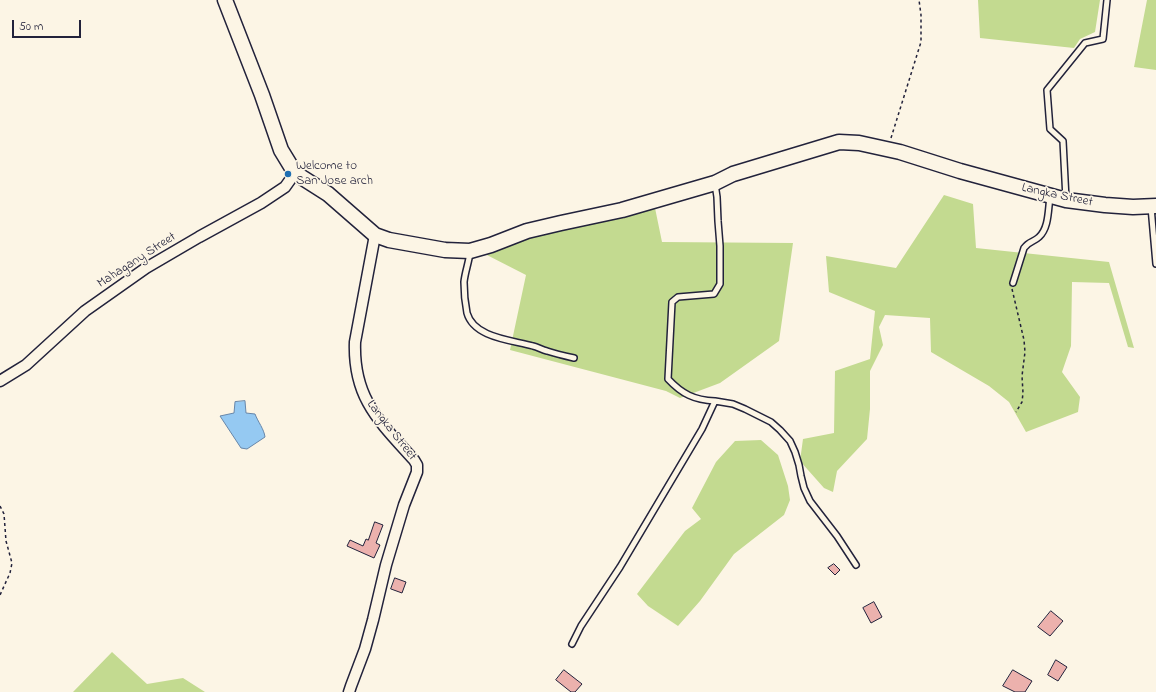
<!DOCTYPE html>
<html>
<head>
<meta charset="utf-8">
<style>
  body { margin:0 }
  #map { position:relative; width:1156px; height:692px; overflow:hidden; background:#fcf5e5; font-family:"Indie Flower",sans-serif }
  canvas { display:block }
  .scale { position:absolute; left:12px; top:20px; width:69px; height:18px; box-sizing:border-box; border:2px solid #22223b; border-top:0; padding-left:5px; font-size:12px; line-height:14px; white-space:nowrap; color:#22223b; -webkit-text-stroke:3px #fcf5e5; paint-order:stroke }
</style>
</head>
<body>
<div id="map">
<canvas width="1156" height="692"></canvas>
<div class="scale">50 m</div>
</div>
<script>
const context = document.querySelector('canvas').getContext('2d');
context.lineJoin = 'round';
function paint(path, color) {
  context.fillStyle = color;
  context.fill(path, 'evenodd');
}
function strokePath(path, color, width, dash) {
  context.strokeStyle = color;
  context.lineWidth = width;
  context.lineCap = dash ? 'butt' : 'round';
  context.setLineDash(dash || []);
  context.stroke(path);
}
function label(font, color, halo, rows, align = 'center') {
  context.font = font + ' "Indie Flower",sans-serif';
  context.lineWidth = 3.5;
  context.setLineDash([]);
  context.textBaseline = 'middle';
  context.strokeStyle = halo;
  context.fillStyle = color;
  for (const [text, x, y, turn = 0] of rows) {
    context.save();
    context.translate(x, y);
    context.rotate((+turn || 0) * Math.PI / 180);
    context.textAlign = isNaN(turn) ? turn : align;
    if (halo) context.strokeText(text, 0, 0);
    context.fillText(text, 0, 0);
    context.restore();
  }
}
paint(new Path2D(`
  M 978,0 L 1100,0 L 1095,32 L 1080,39 L 1074,48 L 980,38 Z
  M 1147,0 L 1156,0 L 1156,70 L 1134,67 Z
  M 944,195 L 973,204 L 976,248 L 1109,262 L 1134,348 L 1128,347 L 1109,283 L 1072,282 L 1071,346 L 1062,372 L 1080,397 L 1078,412 L 1026,432 L 1009,402 L 989,386 L 931,352 L 930,318 L 885,315 L 879,327 L 883,345 L 870,371 L 870,409 L 867,439 L 837,471 L 833,492 L 824,488 L 800,461 L 803,439 L 834,433 L 835,371 L 870,359 L 875,311 L 829,292 L 826,256 L 896,268 Z
  M 655,208 L 662,242 L 793,243 L 779,341 L 720,383 L 680,398 L 666,391 L 510,350 L 526,275 L 481,252 L 529,235 Z
  M 761,440 L 778,455 L 788,486 L 790,500 L 784,515 L 734,554 L 700,601 L 678,626 L 648,606 L 637,594 L 685,531 L 701,519 L 692,508 L 716,462 L 735,441 Z
  M 112,652 L 147,684 L 183,678 L 205,692 L 73,692 Z`), '#c3da90');
const water = new Path2D(`
  M 245,401 L 246,413 L 255,414 C 258,422 264,429 265,437 L 247,449 L 241,448 L 220,416 L 234,413 L 235,402 Z`);
paint(water, '#95c9f2');
strokePath(water, '#6786a9', 1);
const building = new Path2D(`
  M 375,522 L 383,525 L 376,543 L 380,545 L 374,558 L 347,546 L 350,540 L 363,546 L 366,539 L 368,540 Z
  M 834,564 L 840,570 L 835,575 L 828,568 Z
  M 395,578 L 406,582 L 402,593 L 391,589 Z
  M 874,602 L 882,617 L 871,623 L 863,608 Z
  M 1051,611 L 1063,621 L 1050,636 L 1038,627 Z
  M 1056,660 L 1067,667 L 1058,681 L 1048,675 Z
  M 564,670 L 582,684 L 575,692 L 571,692 L 556,680 Z
  M 1013,670 L 1032,681 L 1025,692 L 1015,692 L 1003,686 Z`);
paint(building, '#ecb1ad');
strokePath(building, '#22223b', 1);
const lane = new Path2D(`
  M 1066,199 L 1063,141 L 1050,129 L 1047,90 L 1085,43 L 1103,39 L 1107,0
  M 1151,207 L 1156,264
  M 470,252 C 469,262 465,272 464,282 C 464,292 465,303 467,313 C 474,338 512,340 533,346 C 538,347 542,350 547,351 C 556,354 565,356 574,358
  M 1013,283 L 1024,248 C 1029,241 1034,242 1039,237 C 1049,228 1048,210 1050,197
  M 715,401 L 733,404 L 745,409 L 771,422 L 780,430 L 790,441 L 795,452 L 799,465 L 801,476 L 804,488 L 810,501 L 837,536 L 856,565
  M 572,644 L 581,626 L 620,567 L 702,429 L 715,401 C 694,400 682,394 668,379 L 672,302 L 678,297 L 714,294 L 720,284 L 720,246 L 718,221 L 717,197 L 715,184`);
const street = new Path2D(`
  M 0,381 L 26,365 L 85,311 L 146,268 L 199,237 L 261,203 L 285,187 L 295,173
  M 349,692 L 351,686 L 365,649 L 373,620 L 386,565 L 404,505 L 417,472 L 417,465 L 414,460 C 379,421 353,398 355,342 L 375,235`);
const secondary = new Path2D(`
  M 225,0 L 262,95 L 281,150 L 295,173 L 328,194 L 375,235 L 389,240 L 445,250 L 470,251 L 491,245 L 527,231 L 561,223 L 622,210 L 715,183 L 733,174 L 839,142 L 859,143 L 900,152 L 960,171 L 1066,200 L 1105,205 L 1133,207 L 1156,206`);
strokePath(lane, '#22223b', 8);
strokePath(street, '#22223b', 13);
strokePath(secondary, '#22223b', 17);
strokePath(new Path2D(`
  M 891,138 L 921,42 L 921,15 L 919,0
  M 1012,289 L 1024,340 L 1025,352 L 1022,376 L 1023,393 L 1022,402 L 1016,412
  M 0,506 L 4,514 L 6,541 L 12,563 L 10,573 L 0,595`), '#22223b', 1.5, [3, 3]);
strokePath(lane, '#fcf5e5', 5);
strokePath(street, '#fcf5e5', 10);
strokePath(secondary, '#fcf5e5', 14);
for (const [x, y, r, color] of [
  [288,174,4,"#1f6fb2"]
]) {
  const dot = new Path2D();
  dot.arc(x, y, r, 0, 2 * Math.PI);
  context.fillStyle = color;
  context.fill(dot);
  strokePath(dot, '#fcf5e5', 1.5);
}
label('13px', '#22223b', '#fcf5e5', [
  ["Welcome to",296,167],
  ["San Jose arch",296,182]
], 'left');
label('13px', '#22223b', '#fcf5e5', [
  ["Langka Street",1057,196,12],
  ["Mahagany Street",137,261,-33],
  ["Langka Street",391,431,52]
]);
</script>
</body>
</html>
